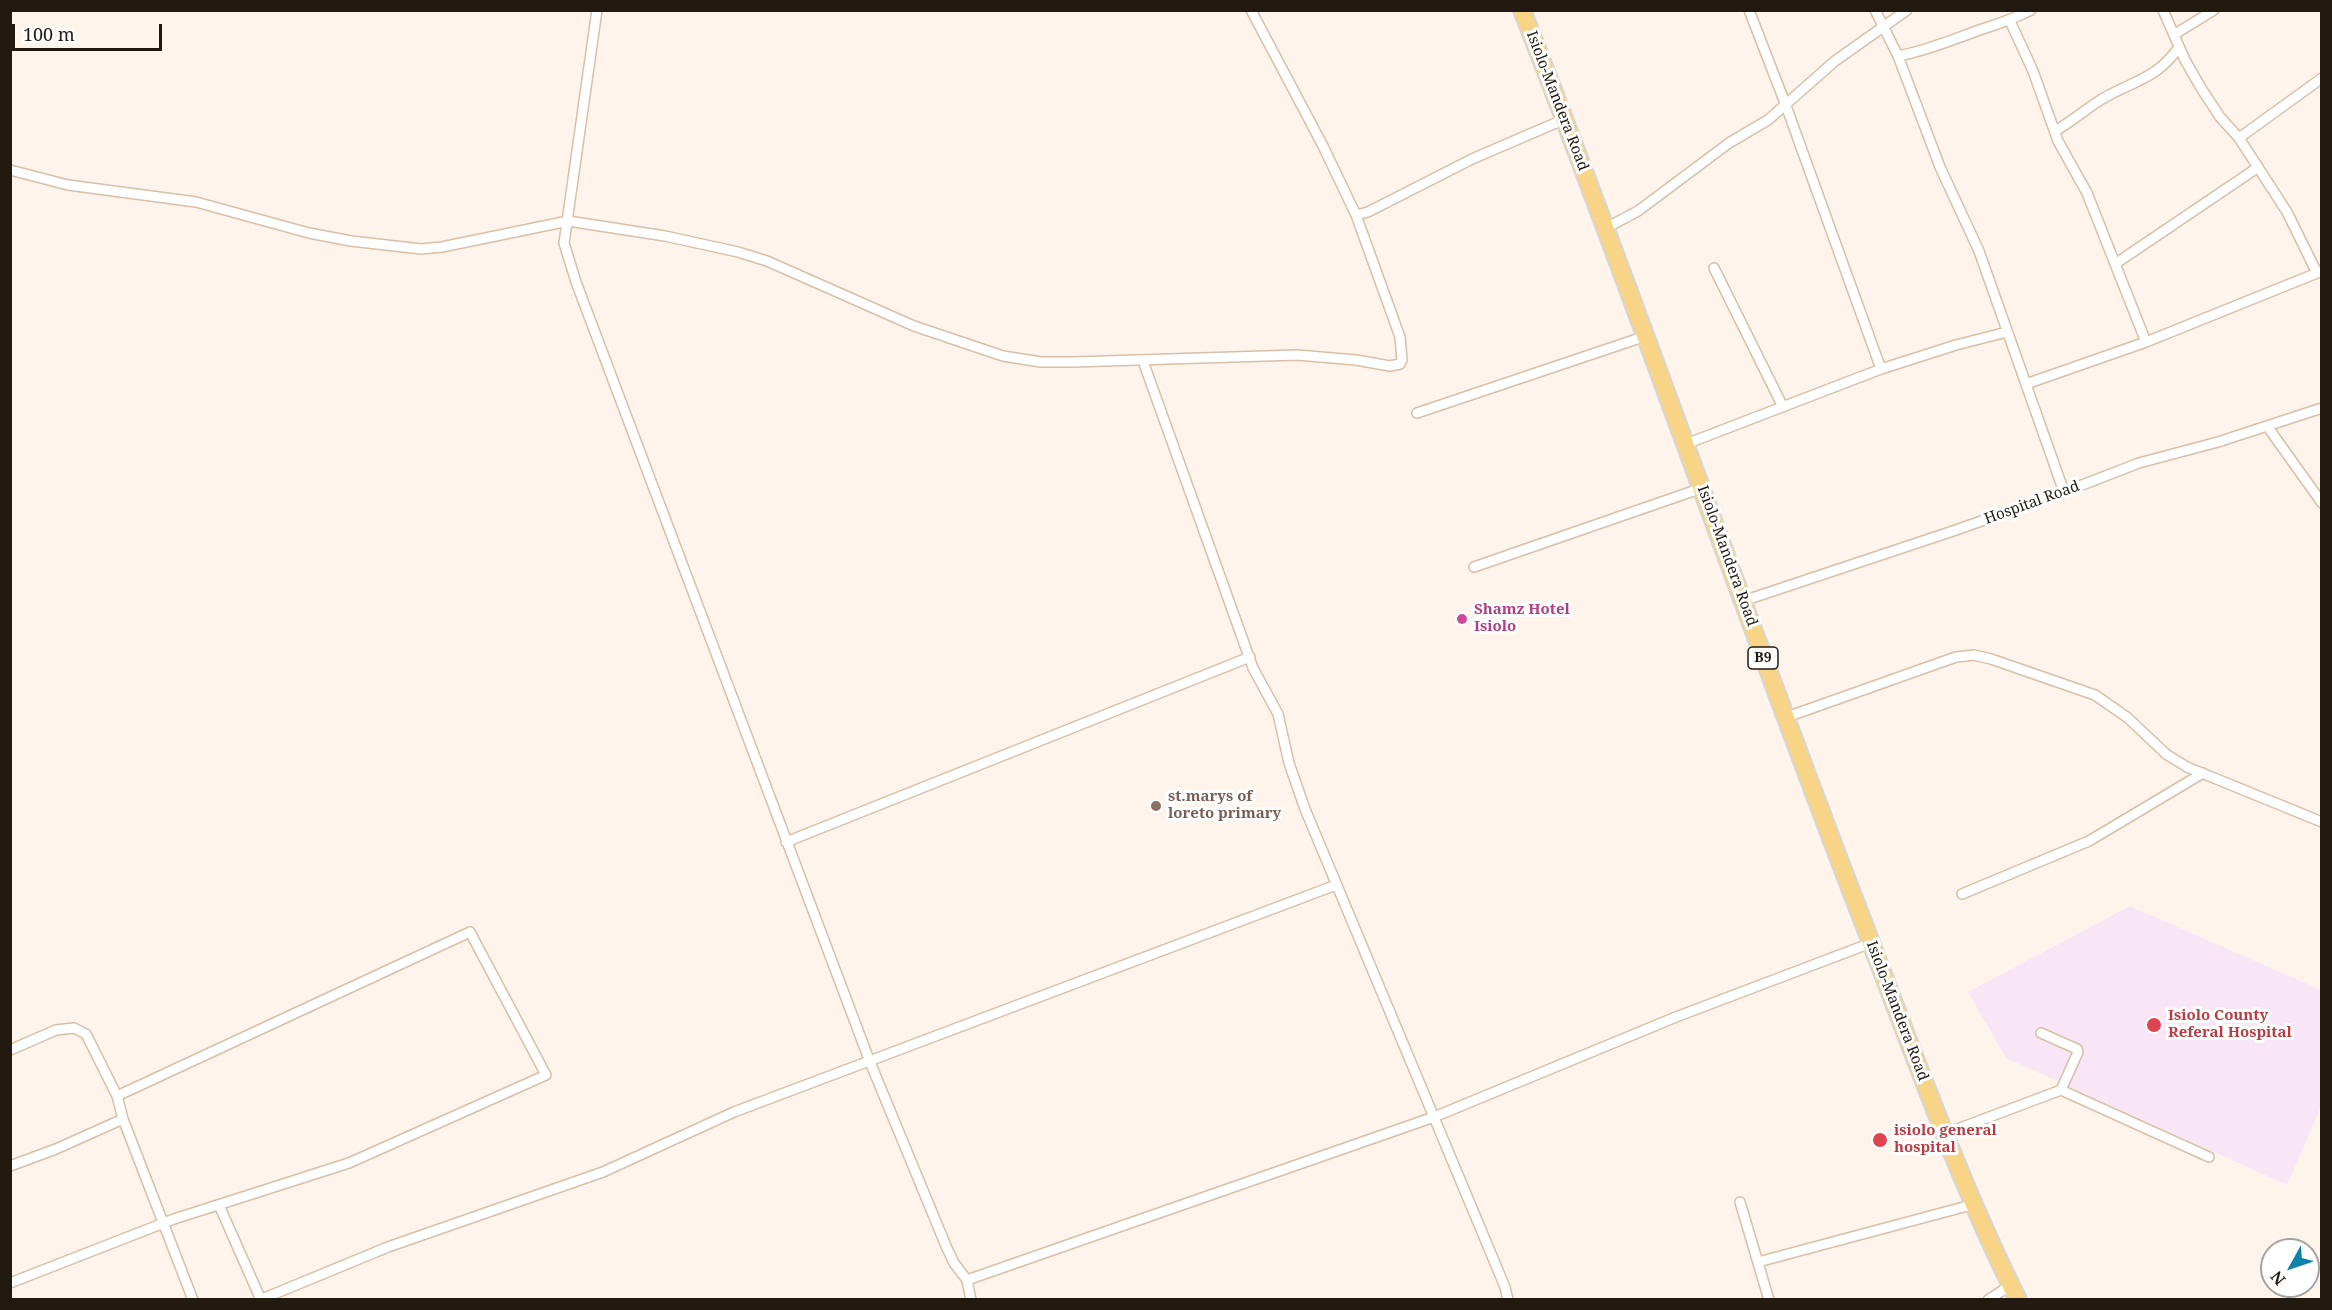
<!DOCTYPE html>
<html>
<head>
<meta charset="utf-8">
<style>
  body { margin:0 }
  #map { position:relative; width:2332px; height:1310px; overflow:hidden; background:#fff4eb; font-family:"Noto Serif",serif }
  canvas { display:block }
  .frame { position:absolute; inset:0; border:12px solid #221911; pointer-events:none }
  .north { position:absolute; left:2260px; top:1238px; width:60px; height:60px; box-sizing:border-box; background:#fff; border:2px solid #a7a3a0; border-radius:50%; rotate:230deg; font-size:16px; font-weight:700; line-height:24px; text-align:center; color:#221911 }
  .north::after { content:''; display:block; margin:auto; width:21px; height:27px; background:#0f82a9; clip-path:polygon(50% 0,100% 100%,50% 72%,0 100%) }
  .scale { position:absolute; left:12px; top:24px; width:150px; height:27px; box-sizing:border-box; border:3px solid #221911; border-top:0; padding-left:8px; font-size:18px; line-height:21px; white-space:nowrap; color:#221911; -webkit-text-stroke:4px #fff; paint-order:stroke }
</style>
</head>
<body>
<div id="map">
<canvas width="2332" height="1310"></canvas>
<div class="frame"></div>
<div class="north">N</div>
<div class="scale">100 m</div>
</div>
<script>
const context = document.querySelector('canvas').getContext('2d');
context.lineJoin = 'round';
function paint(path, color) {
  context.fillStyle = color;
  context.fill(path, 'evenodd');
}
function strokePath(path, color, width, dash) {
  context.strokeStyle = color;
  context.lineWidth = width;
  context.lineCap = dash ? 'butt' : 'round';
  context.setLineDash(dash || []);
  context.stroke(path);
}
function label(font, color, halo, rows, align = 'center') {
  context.font = font + ' "Noto Serif",serif';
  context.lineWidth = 6;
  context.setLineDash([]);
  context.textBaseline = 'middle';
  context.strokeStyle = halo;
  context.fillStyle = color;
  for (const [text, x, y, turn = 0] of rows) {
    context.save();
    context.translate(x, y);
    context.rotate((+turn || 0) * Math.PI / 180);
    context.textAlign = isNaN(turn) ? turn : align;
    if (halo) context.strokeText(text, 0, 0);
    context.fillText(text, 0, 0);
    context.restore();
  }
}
paint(new Path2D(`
  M 2130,906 L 2321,990 L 2321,1107 L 2287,1185 L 2006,1058 L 1968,992 Z`), '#f8e6f7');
const minor = new Path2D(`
  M 597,10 L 564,243 L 576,282 L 870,1062 L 946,1246 L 954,1263 L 967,1280 L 971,1300
  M 1749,10 L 1785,103 L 1881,369
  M 1875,10 L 1898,56 L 1940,167 L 1979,251 L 2064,492
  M 2163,10 L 2185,60 L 2201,88 L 2220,117 L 2239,138 L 2287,212 L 2317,273
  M 2010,21 L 2033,71 L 2058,141 L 2087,193 L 2146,342
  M 2175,34 L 2214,10
  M 1898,56 C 1925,51 1949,41 1974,32 C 1994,25 2012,20 2031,10
  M 2055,131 C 2071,122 2086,109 2102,99 C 2133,81 2157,79 2179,47
  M 2239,138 L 2322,78
  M 10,170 L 68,185 L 196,202 L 309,233 L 351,241 L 421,249 L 442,247 L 568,221 L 665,236 L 738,252 L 767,261 L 914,326 L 1003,356 L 1041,362 L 1073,362 L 1297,355 L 1356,360 L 1390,366 L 1400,364 L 1402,360 L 1400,337 L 1356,215 L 1323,146 L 1251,10
  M 1356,215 L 1368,212 L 1472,159 L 1565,119
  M 1606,228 L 1638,211 L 1729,143 L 1768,120 L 1835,61 L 1907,10
  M 2115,264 L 2257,168
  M 1714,268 L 1783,407
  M 1143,361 L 1253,668 L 1278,714 L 1289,763 L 1305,809 L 1505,1287 L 1508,1300
  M 2026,384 L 2146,342 L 2322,271
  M 1417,413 L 1646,336
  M 2267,426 L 2322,503
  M 1686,444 L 1881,369 L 1956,345 L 2007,332
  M 1474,567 L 1702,488
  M 1743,601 L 1953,531 L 2064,492 L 2139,463 L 2218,442 L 2322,408
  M 1784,718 L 1956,657 L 1974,655 L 1991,659 L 2095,695 L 2128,718 L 2166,754 L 2187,767 L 2322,822
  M 786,842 L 1250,657
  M 1962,894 L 2089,841 L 2203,773
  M 2041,1033 L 2077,1049 L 2078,1052 L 2061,1090
  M 10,1050 L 56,1030 L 74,1028 L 86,1034 L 117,1096 L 470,932 L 546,1075 L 349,1163 L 174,1219 L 10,1283
  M 117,1096 L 123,1119 L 193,1300
  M 1944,1134 L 2061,1090 L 2209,1157
  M 10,1166 L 56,1149 L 123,1119
  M 1740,1202 L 1769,1300
  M 219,1205 L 261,1300
  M 1758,1262 L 1975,1204
  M 967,1280 L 1434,1117 L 1676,1017 L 1871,943
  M 262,1299 L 388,1247 L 603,1172 L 734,1112 L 1336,885
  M 1988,1300 L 2011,1285`);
const trunk = new Path2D(`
  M 1522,10 C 1640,310 1744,614 1860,914 C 1910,1043 1956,1175 2018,1300`);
strokePath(minor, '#d8bfa8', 12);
strokePath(trunk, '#d7d6d4', 20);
strokePath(minor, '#fff', 9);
strokePath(trunk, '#f8d486', 16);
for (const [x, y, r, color] of [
  [1462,619,6,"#d1479c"],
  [1156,806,6,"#8d6e63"],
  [2154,1025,8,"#e0444e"],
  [1880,1140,8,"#e0444e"]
]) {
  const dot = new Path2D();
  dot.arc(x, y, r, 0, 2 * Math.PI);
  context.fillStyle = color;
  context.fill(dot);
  strokePath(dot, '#fff', 2);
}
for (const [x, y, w] of [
  [1763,658,30]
]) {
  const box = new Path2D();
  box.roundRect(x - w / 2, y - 11, w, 22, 4.5);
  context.fillStyle = '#fff';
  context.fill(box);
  strokePath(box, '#221911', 1.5);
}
label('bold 14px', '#221911', null, [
  ["B9",1763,658]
]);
label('15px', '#221911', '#fff', [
  ["Isiolo-Mandera Road",1557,101,69],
  ["Hospital Road",2032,503,-20],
  ["Isiolo-Mandera Road",1727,556,70],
  ["Isiolo-Mandera Road",1897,1011,69]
]);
label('bold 15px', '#b23c85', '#fff', [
  ["Shamz Hotel",1474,610],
  ["Isiolo",1474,627]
], 'left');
label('bold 15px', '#785e54', '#fff', [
  ["st.marys of",1168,797],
  ["loreto primary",1168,814]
], 'left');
label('bold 15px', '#be3a42', '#fff', [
  ["Isiolo County",2168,1016],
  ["Referal Hospital",2168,1033],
  ["isiolo general",1894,1131],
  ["hospital",1894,1148]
], 'left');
</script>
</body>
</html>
